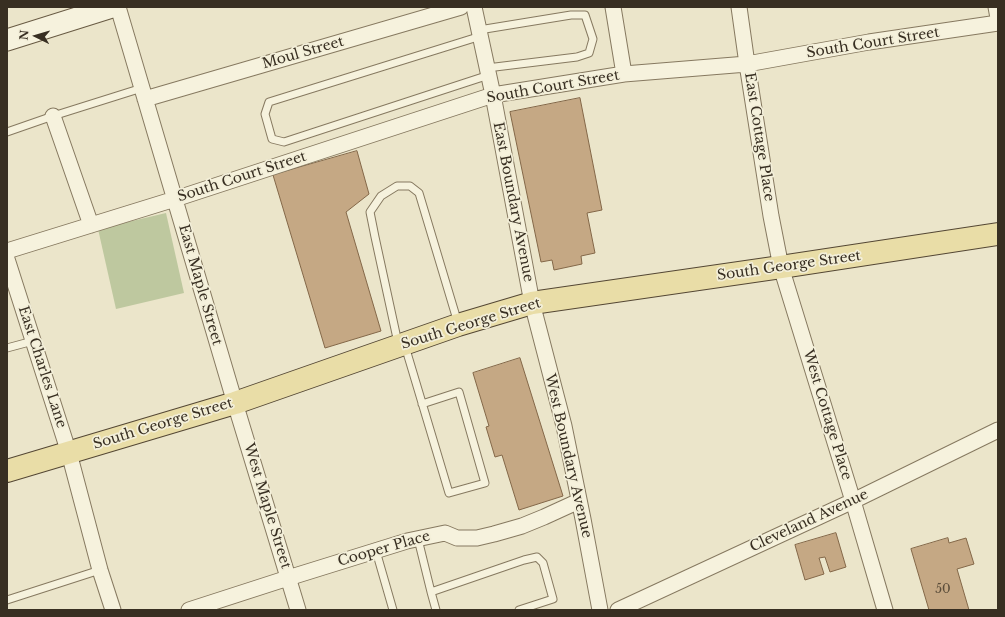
<!DOCTYPE html>
<html>
<head>
<meta charset="utf-8">
<style>
  body { margin:0 }
  #map { position:relative; width:1005px; height:617px; overflow:hidden; background:#ebe5ca; font-family:"Libre Baskerville",serif }
  canvas { display:block }
  .frame { position:absolute; inset:0; border:8px solid #382f22; pointer-events:none }
  .north { position:absolute; left:16px; top:16px; width:40px; height:40px; -webkit-text-stroke:3px #f3efd9; paint-order:stroke; rotate:275deg; font-size:11px; font-weight:700; line-height:16px; text-align:center; color:#382f22 }
  .north::after { content:''; display:block; margin:auto; width:14px; height:18px; background:#382f22; clip-path:polygon(50% 0,100% 100%,50% 72%,0 100%) }
</style>
</head>
<body>
<div id="map">
<canvas width="1005" height="617"></canvas>
<div class="frame"></div>
<div class="north">N</div>
</div>
<script>
const context = document.querySelector('canvas').getContext('2d');
context.lineJoin = 'round';
function paint(path, color) {
  context.fillStyle = color;
  context.fill(path, 'evenodd');
}
function strokePath(path, color, width, dash) {
  context.strokeStyle = color;
  context.lineWidth = width;
  context.lineCap = dash ? 'butt' : 'round';
  context.setLineDash(dash || []);
  context.stroke(path);
}
function label(font, color, halo, rows, align = 'center') {
  context.font = font + ' "Libre Baskerville",serif';
  context.lineWidth = 3.5;
  context.setLineDash([]);
  context.textBaseline = 'middle';
  context.strokeStyle = halo;
  context.fillStyle = color;
  for (const [text, x, y, turn = 0] of rows) {
    context.save();
    context.translate(x, y);
    context.rotate((+turn || 0) * Math.PI / 180);
    context.textAlign = isNaN(turn) ? turn : align;
    if (halo) context.strokeText(text, 0, 0);
    context.fillText(text, 0, 0);
    context.restore();
  }
}
paint(new Path2D(`
  M 166,213 L 184,293 L 116,309 L 98,229 Z`), '#bec89f');
const building = new Path2D(`
  M 580,98 L 602,210 L 587,213 L 595,253 L 581,256 L 582,264 L 554,270 L 552,260 L 541,262 L 510,112 Z
  M 357,151 L 369,194 L 346,212 L 381,331 L 325,348 L 273,175 Z
  M 520,358 L 563,496 L 519,510 L 502,455 L 495,457 L 486,427 L 489,426 L 473,373 Z
  M 836,533 L 846,567 L 830,572 L 825,557 L 819,558 L 824,574 L 805,580 L 795,545 Z
  M 948,538 L 949,543 L 966,538 L 974,564 L 957,569 L 969,610 L 929,610 L 911,549 Z`);
paint(building, '#c5a884');
strokePath(building, '#836748', 1);
const lane = new Path2D(`
  M 479,30 L 571,15 L 585,15 L 593,39 L 589,53 L 577,57 L 487,68
  M 481,36 L 269,102 L 265,114 L 272,139 L 284,142 L 489,75
  M 7,132 L 53,116 L 142,88
  M 398,343 L 375,237 L 370,212 L 381,196 L 397,186 L 410,186 L 419,193 L 458,323
  M 405,346 L 449,493 L 485,483 L 459,392 L 422,404
  M 7,348 L 33,341
  M 418,539 L 431,592 L 524,560 L 537,557 L 543,563 L 553,599 L 519,610
  M 376,551 L 393,610
  M 431,592 L 436,610
  M 7,600 L 100,570`);
const street = new Path2D(`
  M 118,7 L 235,403 L 298,610
  M 474,7 L 493,95 L 532,303 L 564,426 L 583,519 L 600,610
  M 613,7 L 624,74
  M 739,7 L 747,64 L 771,216 L 781,267 L 853,501 L 885,610
  M 996,7 L 998,18
  M 145,99 L 461,7
  M 53,116 L 91,225
  M 7,251 L 175,199 L 493,95 L 624,74 L 747,64 L 869,42 L 998,23
  M 7,259 L 69,453 L 100,570 L 113,610
  M 189,610 L 288,578 L 407,541 L 445,533 L 457,538 L 477,538 L 494,534 L 522,526 L 544,517 L 579,501
  M 618,610 L 853,501 L 998,430`);
const secondary = new Path2D(`
  M 7,40 L 112,7`);
const primary = new Path2D(`
  M 7,471 L 235,403 L 458,325 L 532,303 L 781,267 L 998,234`);
strokePath(lane, '#867960', 9);
strokePath(street, '#867960', 17);
strokePath(secondary, '#685a43', 23);
strokePath(primary, '#544734', 24);
strokePath(lane, '#f6f2dd', 7);
strokePath(street, '#f6f2dd', 15);
strokePath(secondary, '#f6f2dd', 21);
strokePath(primary, '#e9dda7', 22);
label('12px', '#5b4d3a', null, [
  ["50",943,590]
]);
label('14px', '#382f22', '#f3efd9', [
  ["South Court Street",873,43,-9],
  ["Moul Street",303,53,-16],
  ["South Court Street",553,87,-10],
  ["East Cottage Place",759,137,81],
  ["South Court Street",242,177,-18],
  ["East Boundary Avenue",513,202,79],
  ["South George Street",789,266,-8],
  ["East Maple Street",200,285,74],
  ["South George Street",471,324,-17],
  ["East Charles Lane",42,367,72],
  ["West Cottage Place",827,415,73],
  ["South George Street",163,424,-17],
  ["West Boundary Avenue",568,456,77],
  ["West Maple Street",267,506,73],
  ["Cleveland Avenue",809,521,-25],
  ["Cooper Place",384,549,-16]
]);
</script>
</body>
</html>
